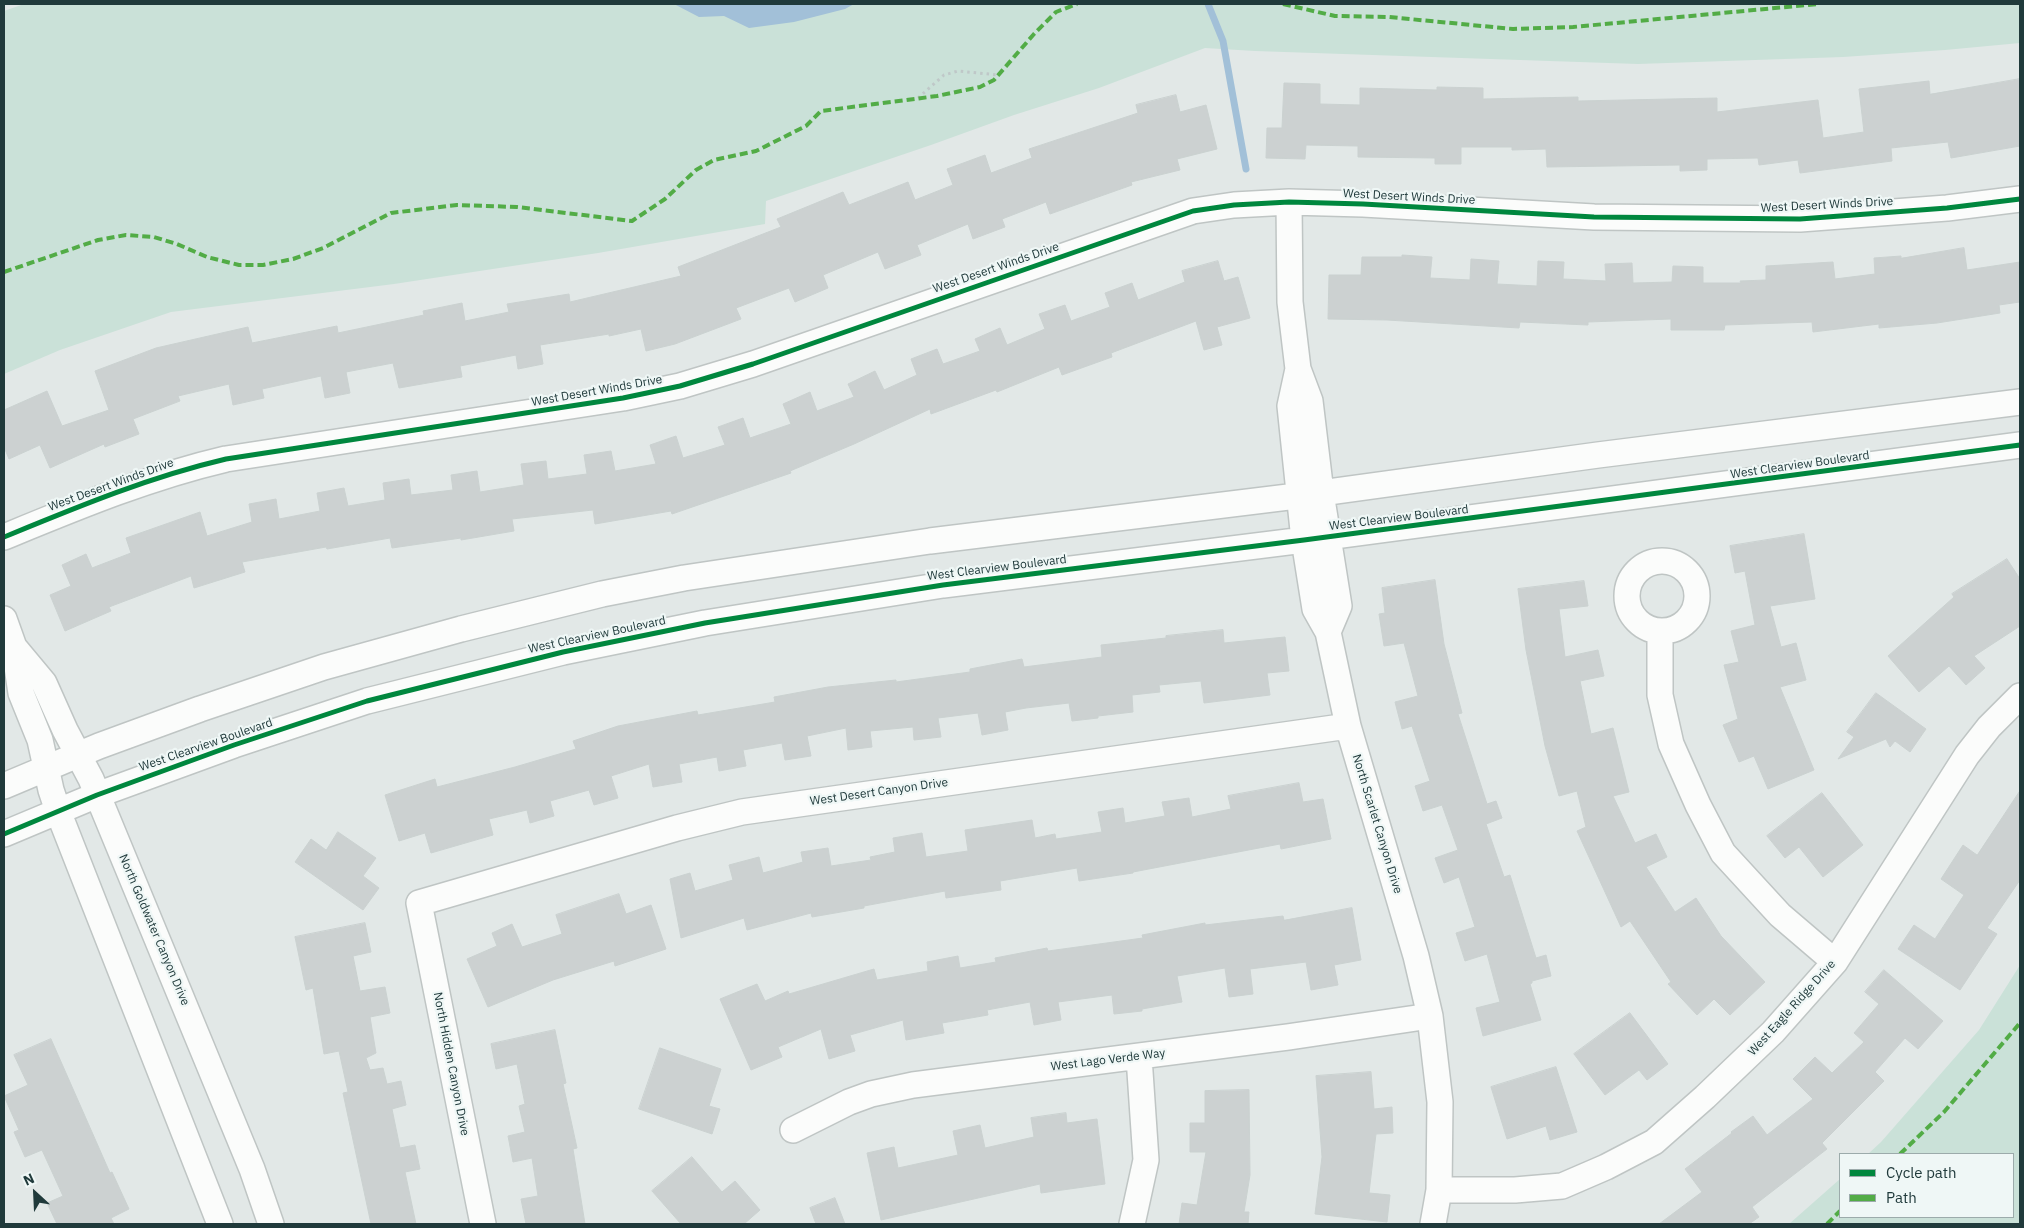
<!DOCTYPE html>
<html>
<head>
<meta charset="utf-8">
<style>
  body { margin:0 }
  #map { position:relative; width:2024px; height:1228px; overflow:hidden; background:#e2e8e7; font-family:"IBM Plex Sans",sans-serif }
  canvas { display:block }
  .frame { position:absolute; inset:0; border:5px solid #203a3b; pointer-events:none }
  .legend { position:absolute; left:1839px; top:1153px; width:175px; height:65px; box-sizing:border-box; background:#eff7f6; border:1px solid #9cabab; margin:0; padding:6px 9px; list-style:none; font-size:15px; color:#203a3b }
  .legend li { display:flex; align-items:center; gap:10px; height:25px }
  .legend b { width:25px; border:1px solid #9cabab }
  .north { position:absolute; left:10px; top:1168px; width:50px; height:50px; -webkit-text-stroke:4px #eff7f6; paint-order:stroke; rotate:335deg; font-size:14px; font-weight:700; line-height:20px; text-align:center; color:#203a3b }
  .north::after { content:''; display:block; margin:auto; width:18px; height:22px; background:#203a3b; clip-path:polygon(50% 0,100% 100%,50% 72%,0 100%) }
</style>
</head>
<body>
<div id="map">
<canvas width="2024" height="1228"></canvas>
<div class="frame"></div>
<ul class="legend">
<li><b style="height:6px;background:#00873e"></b>Cycle path</li>
<li><b style="height:6px;background:#52ac46"></b>Path</li>
</ul>
<div class="north">N</div>
</div>
<script>
const context = document.querySelector('canvas').getContext('2d');
context.lineJoin = 'round';
function paint(path, color) {
  context.fillStyle = color;
  context.fill(path, 'evenodd');
}
function strokePath(path, color, width, dash) {
  context.strokeStyle = color;
  context.lineWidth = width;
  context.lineCap = dash ? 'butt' : 'round';
  context.setLineDash(dash || []);
  context.stroke(path);
}
function label(font, color, halo, rows, align = 'center') {
  context.font = font + ' "IBM Plex Sans",sans-serif';
  context.lineWidth = 4.5;
  context.setLineDash([]);
  context.textBaseline = 'middle';
  context.strokeStyle = halo;
  context.fillStyle = color;
  for (const [text, x, y, turn = 0] of rows) {
    context.save();
    context.translate(x, y);
    context.rotate((+turn || 0) * Math.PI / 180);
    context.textAlign = isNaN(turn) ? turn : align;
    if (halo) context.strokeText(text, 0, 0);
    context.fillText(text, 0, 0);
    context.restore();
  }
}
paint(new Path2D(`
  M 24,4 L 2020,4 L 2020,43 L 1945,50 L 1843,57 L 1638,64 L 1255,51 L 1205,48 L 1099,88 L 1014,115 L 931,145 L 766,201 L 765,224 L 598,253 L 394,284 L 171,312 L 60,350 L 4,374 L 4,11 Z
  M 2020,965 L 2020,1224 L 1789,1224 L 1840,1179 L 1840,1217 L 2013,1217 L 2013,1154 L 1868,1154 L 1881,1142 L 1979,1030 Z`), '#cae1d8');
paint(new Path2D(`
  M 674,4 L 854,4 L 845,9 L 794,22 L 749,28 L 724,16 L 699,17 Z`), '#a2c0d8');
strokePath(new Path2D(`
  M 1208,4 L 1223,41 L 1246,169`), '#a2c0d8', 7);
const building = new Path2D(`
  M 2020,79 L 2020,146 L 1951,158 L 1948,142 L 1891,148 L 1892,161 L 1800,173 L 1798,160 L 1759,165 L 1758,158 L 1707,159 L 1707,170 L 1680,171 L 1680,165 L 1547,167 L 1546,149 L 1512,150 L 1512,147 L 1461,147 L 1461,164 L 1435,164 L 1435,158 L 1358,157 L 1358,146 L 1306,145 L 1305,159 L 1266,158 L 1267,128 L 1282,128 L 1284,83 L 1320,84 L 1320,104 L 1360,105 L 1360,88 L 1437,90 L 1437,87 L 1483,88 L 1483,99 L 1578,97 L 1578,101 L 1717,98 L 1717,112 L 1818,100 L 1823,138 L 1864,132 L 1859,89 L 1929,81 L 1930,94 Z
  M 1176,95 L 1180,112 L 1206,105 L 1217,149 L 1177,159 L 1180,170 L 1131,182 L 1132,185 L 1050,214 L 1046,202 L 1002,219 L 1005,227 L 973,239 L 968,224 L 917,245 L 921,255 L 885,269 L 878,252 L 823,275 L 828,288 L 795,302 L 789,288 L 736,308 L 741,319 L 675,344 L 646,351 L 641,329 L 609,336 L 609,334 L 540,345 L 543,364 L 518,369 L 516,355 L 460,366 L 462,377 L 399,388 L 393,363 L 346,372 L 350,393 L 325,398 L 321,376 L 262,389 L 264,398 L 233,405 L 229,384 L 178,396 L 180,401 L 133,419 L 139,434 L 105,447 L 104,444 L 50,468 L 40,445 L 9,459 L 4,447 L 4,410 L 47,391 L 62,426 L 109,410 L 95,371 L 156,348 L 248,327 L 252,343 L 337,326 L 338,333 L 424,315 L 423,311 L 462,303 L 465,321 L 509,312 L 507,304 L 569,294 L 570,302 L 681,276 L 678,267 L 781,227 L 777,219 L 843,192 L 849,205 L 908,182 L 915,200 L 953,185 L 947,169 L 985,155 L 991,173 L 1032,158 L 1029,149 L 1138,113 L 1136,105 Z
  M 1964,248 L 1967,270 L 2020,262 L 2020,302 L 1999,305 L 2000,313 L 1937,323 L 1879,328 L 1879,324 L 1813,332 L 1812,322 L 1725,325 L 1724,330 L 1671,330 L 1671,319 L 1588,322 L 1588,325 L 1520,322 L 1519,328 L 1387,320 L 1328,319 L 1329,275 L 1361,275 L 1362,257 L 1402,257 L 1402,255 L 1432,257 L 1430,278 L 1470,280 L 1471,259 L 1499,261 L 1497,284 L 1537,286 L 1538,261 L 1564,262 L 1563,279 L 1606,281 L 1605,264 L 1632,263 L 1633,283 L 1672,282 L 1673,266 L 1703,267 L 1703,283 L 1741,283 L 1740,281 L 1766,280 L 1766,266 L 1833,262 L 1835,279 L 1875,274 L 1874,258 L 1901,256 L 1901,258 Z
  M 1218,261 L 1224,281 L 1238,277 L 1250,318 L 1217,327 L 1222,345 L 1204,350 L 1196,321 L 1111,353 L 1112,357 L 1062,375 L 1059,367 L 997,392 L 996,390 L 931,414 L 930,409 L 854,444 L 790,471 L 791,473 L 672,514 L 671,511 L 595,524 L 593,510 L 512,519 L 514,531 L 461,540 L 461,538 L 392,548 L 390,538 L 327,549 L 326,547 L 242,562 L 245,572 L 194,588 L 191,576 L 109,607 L 111,611 L 65,631 L 50,595 L 71,586 L 62,565 L 86,554 L 92,568 L 131,553 L 126,538 L 200,512 L 207,536 L 252,522 L 249,504 L 276,499 L 279,519 L 320,511 L 317,493 L 344,488 L 348,506 L 385,500 L 383,483 L 409,479 L 411,495 L 453,490 L 451,475 L 477,471 L 480,492 L 524,485 L 521,464 L 546,461 L 548,479 L 587,474 L 584,455 L 611,451 L 615,471 L 656,464 L 650,445 L 676,436 L 683,458 L 725,445 L 718,427 L 743,418 L 750,438 L 791,424 L 783,404 L 810,392 L 817,411 L 854,397 L 848,384 L 875,371 L 884,390 L 917,375 L 911,359 L 937,349 L 943,364 L 980,351 L 975,339 L 1000,328 L 1007,345 L 1045,329 L 1039,314 L 1065,305 L 1071,321 L 1110,307 L 1105,293 L 1132,283 L 1138,300 L 1185,282 L 1182,271 Z
  M 1804,534 L 1815,599 L 1770,606 L 1781,647 L 1796,643 L 1806,680 L 1780,687 L 1814,770 L 1768,789 L 1754,756 L 1739,762 L 1723,725 L 1738,719 L 1724,665 L 1739,662 L 1731,631 L 1755,625 L 1745,571 L 1735,573 L 1730,546 Z
  M 2007,559 L 2020,579 L 2020,626 L 1974,656 L 1985,668 L 1966,685 L 1949,666 L 1919,692 L 1888,656 L 1954,597 L 1952,594 Z
  M 1435,580 L 1444,644 L 1462,713 L 1458,714 L 1487,804 L 1496,801 L 1502,818 L 1486,824 L 1504,877 L 1510,875 L 1536,958 L 1546,955 L 1551,976 L 1532,981 L 1532,983 L 1530,984 L 1541,1020 L 1483,1036 L 1476,1008 L 1500,1002 L 1487,954 L 1465,961 L 1456,933 L 1475,927 L 1459,877 L 1444,883 L 1435,858 L 1458,850 L 1442,805 L 1423,811 L 1415,786 L 1430,781 L 1412,726 L 1402,729 L 1395,702 L 1418,696 L 1404,643 L 1384,646 L 1379,614 L 1385,613 L 1382,588 Z
  M 1584,581 L 1588,606 L 1559,609 L 1565,657 L 1598,650 L 1604,676 L 1580,681 L 1591,734 L 1613,728 L 1629,792 L 1613,796 L 1635,843 L 1656,834 L 1667,857 L 1646,867 L 1675,912 L 1696,898 L 1721,936 L 1765,982 L 1730,1015 L 1714,999 L 1697,1015 L 1668,984 L 1671,982 L 1630,921 L 1621,927 L 1577,831 L 1586,827 L 1577,791 L 1559,796 L 1545,746 L 1526,650 L 1518,589 Z
  M 1223,630 L 1224,643 L 1285,637 L 1289,671 L 1267,673 L 1270,695 L 1204,703 L 1201,681 L 1159,685 L 1160,692 L 1132,695 L 1133,712 L 1098,716 L 1098,718 L 1072,721 L 1069,703 L 1026,708 L 1005,712 L 1008,730 L 982,735 L 978,713 L 938,718 L 941,737 L 914,740 L 913,727 L 870,731 L 872,747 L 848,750 L 846,728 L 807,736 L 811,756 L 785,760 L 782,743 L 743,750 L 746,766 L 719,771 L 717,757 L 679,764 L 682,782 L 653,787 L 649,764 L 611,776 L 618,798 L 594,805 L 589,790 L 550,801 L 554,816 L 530,823 L 527,810 L 489,819 L 493,835 L 431,853 L 425,833 L 399,841 L 385,795 L 435,779 L 437,787 L 515,767 L 576,749 L 573,741 L 618,726 L 697,711 L 698,715 L 775,702 L 774,697 L 828,687 L 896,680 L 896,682 L 970,672 L 970,669 L 1022,659 L 1024,667 L 1102,657 L 1101,645 L 1166,638 L 1166,636 Z
  M 1876,693 L 1926,729 L 1910,752 L 1895,741 L 1890,747 L 1886,739 L 1838,759 L 1854,737 L 1847,732 Z
  M 1299,783 L 1303,802 L 1323,799 L 1331,839 L 1281,849 L 1280,844 L 1133,872 L 1133,873 L 1079,881 L 1077,868 L 1000,881 L 1001,890 L 946,898 L 945,891 L 864,906 L 864,908 L 812,917 L 811,913 L 747,930 L 744,918 L 681,938 L 670,879 L 690,873 L 695,891 L 733,880 L 729,865 L 759,857 L 763,873 L 803,862 L 801,852 L 828,848 L 831,866 L 871,860 L 870,857 L 895,852 L 893,838 L 922,833 L 926,857 L 968,851 L 965,830 L 1032,820 L 1035,838 L 1055,834 L 1056,839 L 1102,832 L 1098,812 L 1123,808 L 1125,823 L 1165,816 L 1162,802 L 1189,798 L 1192,817 L 1231,809 L 1228,796 Z
  M 2020,791 L 2020,880 L 1987,928 L 1997,934 L 1960,990 L 1898,949 L 1914,925 L 1935,939 L 1964,895 L 1941,879 L 1963,845 L 1977,855 Z
  M 1822,793 L 1863,845 L 1823,877 L 1799,847 L 1785,858 L 1767,836 Z
  M 338,832 L 376,858 L 363,876 L 379,888 L 363,910 L 295,862 L 311,839 L 326,850 Z
  M 619,894 L 626,914 L 651,905 L 666,949 L 615,966 L 614,961 L 553,980 L 488,1007 L 467,959 L 497,946 L 492,933 L 512,924 L 522,947 L 562,934 L 556,915 Z
  M 1352,908 L 1361,960 L 1334,965 L 1338,985 L 1311,990 L 1306,962 L 1250,969 L 1253,994 L 1229,997 L 1225,968 L 1177,976 L 1182,1002 L 1142,1009 L 1142,1011 L 1114,1014 L 1112,995 L 1058,1002 L 1061,1020 L 1034,1025 L 1030,1002 L 987,1010 L 988,1015 L 942,1023 L 944,1033 L 906,1040 L 903,1020 L 850,1035 L 855,1051 L 829,1059 L 821,1029 L 778,1047 L 782,1057 L 751,1070 L 720,999 L 757,984 L 765,1001 L 788,991 L 789,994 L 874,969 L 877,980 L 928,971 L 927,962 L 958,956 L 960,968 L 996,962 L 995,958 L 1047,948 L 1048,951 L 1143,938 L 1142,935 L 1205,923 L 1205,925 L 1283,916 L 1284,920 Z
  M 365,923 L 371,952 L 353,956 L 360,991 L 385,987 L 390,1013 L 370,1017 L 376,1053 L 366,1058 L 370,1070 L 383,1068 L 387,1084 L 401,1081 L 406,1105 L 392,1109 L 400,1148 L 415,1145 L 420,1169 L 405,1172 L 416,1224 L 371,1224 L 343,1093 L 348,1092 L 339,1051 L 324,1054 L 313,988 L 306,990 L 295,937 Z
  M 1884,970 L 1943,1021 L 1918,1049 L 1905,1038 L 1875,1072 L 1884,1081 L 1822,1143 L 1827,1149 L 1752,1207 L 1759,1217 L 1749,1224 L 1659,1224 L 1702,1192 L 1685,1169 L 1732,1133 L 1731,1132 L 1753,1116 L 1767,1135 L 1813,1099 L 1793,1079 L 1815,1057 L 1832,1073 L 1864,1042 L 1854,1033 L 1879,1004 L 1865,992 Z
  M 1630,1013 L 1668,1064 L 1647,1080 L 1639,1070 L 1605,1095 L 1574,1054 Z
  M 555,1030 L 566,1083 L 563,1084 L 577,1148 L 573,1149 L 585,1224 L 526,1224 L 521,1199 L 538,1196 L 532,1158 L 513,1162 L 508,1136 L 525,1132 L 519,1106 L 525,1104 L 517,1064 L 496,1069 L 491,1044 Z
  M 51,1039 L 110,1173 L 112,1172 L 129,1209 L 111,1218 L 114,1224 L 57,1224 L 47,1203 L 63,1196 L 42,1150 L 25,1157 L 14,1132 L 19,1130 L 4,1096 L 28,1085 L 14,1055 Z
  M 660,1048 L 721,1069 L 709,1106 L 720,1109 L 712,1134 L 639,1109 Z
  M 1556,1067 L 1577,1132 L 1550,1140 L 1546,1126 L 1507,1139 L 1491,1087 Z
  M 1371,1072 L 1374,1109 L 1392,1107 L 1393,1133 L 1376,1134 L 1369,1193 L 1390,1195 L 1387,1222 L 1315,1214 L 1322,1157 L 1316,1076 Z
  M 1249,1090 L 1250,1175 L 1244,1212 L 1249,1212 L 1248,1224 L 1179,1224 L 1182,1203 L 1197,1205 L 1206,1152 L 1190,1152 L 1190,1123 L 1205,1123 L 1205,1091 Z
  M 1066,1113 L 1067,1123 L 1097,1119 L 1105,1184 L 1041,1193 L 1040,1184 L 881,1220 L 867,1153 L 894,1147 L 898,1168 L 958,1155 L 953,1131 L 980,1125 L 985,1148 L 1034,1137 L 1031,1118 Z
  M 692,1157 L 722,1192 L 735,1181 L 760,1210 L 744,1224 L 681,1224 L 652,1191 Z
  M 835,1198 L 845,1224 L 816,1224 L 810,1208 Z`);
paint(building, '#ccd1d1');
strokePath(building, '#cad1d0', 1);
const minor = new Path2D(`
  M 1289,202 L 1290,302 L 1298,369 L 1310,401 L 1321,493 L 1339,606 L 1328,632
  M 1298,369 L 1290,406 L 1304,540 L 1315,609 L 1328,632 L 1348,726 L 1416,956 L 1430,1016 L 1440,1102 L 1439,1190 L 1433,1224
  M 4,537 C 77,507 149,477 226,459 L 623,398 L 680,386 L 753,364 L 1193,211 L 1234,205 L 1289,202 L 1363,204 L 1594,217 L 1800,219 L 1947,208 L 2020,199
  M1627 596a35 35 0 1 1 70 0a35 35 0 1 1-70 0Z
  M 4,619 L 14,647 L 21,693 L 40,740 L 51,790 L 58,811 L 220,1224
  M 1660,631 L 1660,695 L 1671,744 L 1698,805 L 1723,853 L 1780,915 L 1835,962
  M 14,647 L 44,683 L 65,730 L 91,779 L 252,1169 L 271,1224
  M 4,786 L 99,746 L 200,709 L 324,667 L 461,629 L 602,594 L 684,578 L 930,541 L 1321,493 L 1598,455 L 2020,402
  M 4,834 L 97,795 L 234,745 L 367,701 L 563,652 L 705,623 L 943,585 L 1304,540 L 2020,445
  M 793,1130 L 849,1102 L 871,1094 L 913,1085 L 1288,1037 L 1430,1016
  M 1439,1190 L 1515,1190 L 1562,1186 L 1606,1167 L 1654,1142 L 1705,1097 L 1773,1032 L 1835,962 L 1967,755 L 1989,727 L 2020,696
  M 483,1224 L 419,903 L 677,828 L 742,812 L 1348,726
  M 1132,1224 L 1146,1160 L 1139,1057`);
strokePath(minor, '#bfc5c4', 28);
strokePath(new Path2D(`
  M 918,98 L 944,75 L 958,71 L 999,75`), '#bfc8c8', 3, [2.5, 4]);
strokePath(minor, '#fbfcfb', 25);
strokePath(new Path2D(`
  M 1283,4 L 1335,16 L 1389,17 L 1513,29 L 1573,27 L 1818,4
  M 4,272 L 98,240 L 126,235 L 154,237 L 177,244 L 207,257 L 239,265 L 263,265 L 293,259 L 323,248 L 391,213 L 457,205 L 517,207 L 632,221 L 665,199 L 696,170 L 714,160 L 756,151 L 806,126 L 821,111 L 937,96 L 980,87 L 994,80 L 1034,34 L 1056,12 L 1077,4
  M 1900,1154 L 1944,1112 L 2020,1023
  M 1827,1224 L 1840,1211`), '#52ac46', 4, [8, 4]);
strokePath(new Path2D(`
  M 4,537 C 77,507 149,477 226,459 L 623,398 L 680,386 L 753,364 L 1193,211 L 1234,205 L 1289,202 L 1363,204 L 1594,217 L 1800,219 L 1947,208 L 2020,199
  M 4,834 L 97,795 L 234,745 L 367,701 L 563,652 L 705,623 L 943,585 L 1304,540 L 2020,445`), '#00873e', 5);
label('12px', '#203a3b', '#eff7f6', [
  ["West Desert Winds Drive",1409,197,3],
  ["West Desert Winds Drive",1827,205,-3],
  ["West Desert Winds Drive",996,268,-19],
  ["West Desert Winds Drive",597,391,-10],
  ["West Clearview Boulevard",1800,465,-8],
  ["West Desert Winds Drive",111,485,-20],
  ["West Clearview Boulevard",1399,518,-7],
  ["West Clearview Boulevard",997,568,-7],
  ["West Clearview Boulevard",597,635,-12],
  ["West Clearview Boulevard",206,745,-19],
  ["West Desert Canyon Drive",879,792,-8],
  ["North Scarlet Canyon Drive",1377,824,73],
  ["North Goldwater Canyon Drive",154,930,67],
  ["West Eagle Ridge Drive",1792,1008,-48],
  ["West Lago Verde Way",1108,1060,-7],
  ["North Hidden Canyon Drive",451,1064,79]
]);
</script>
</body>
</html>
